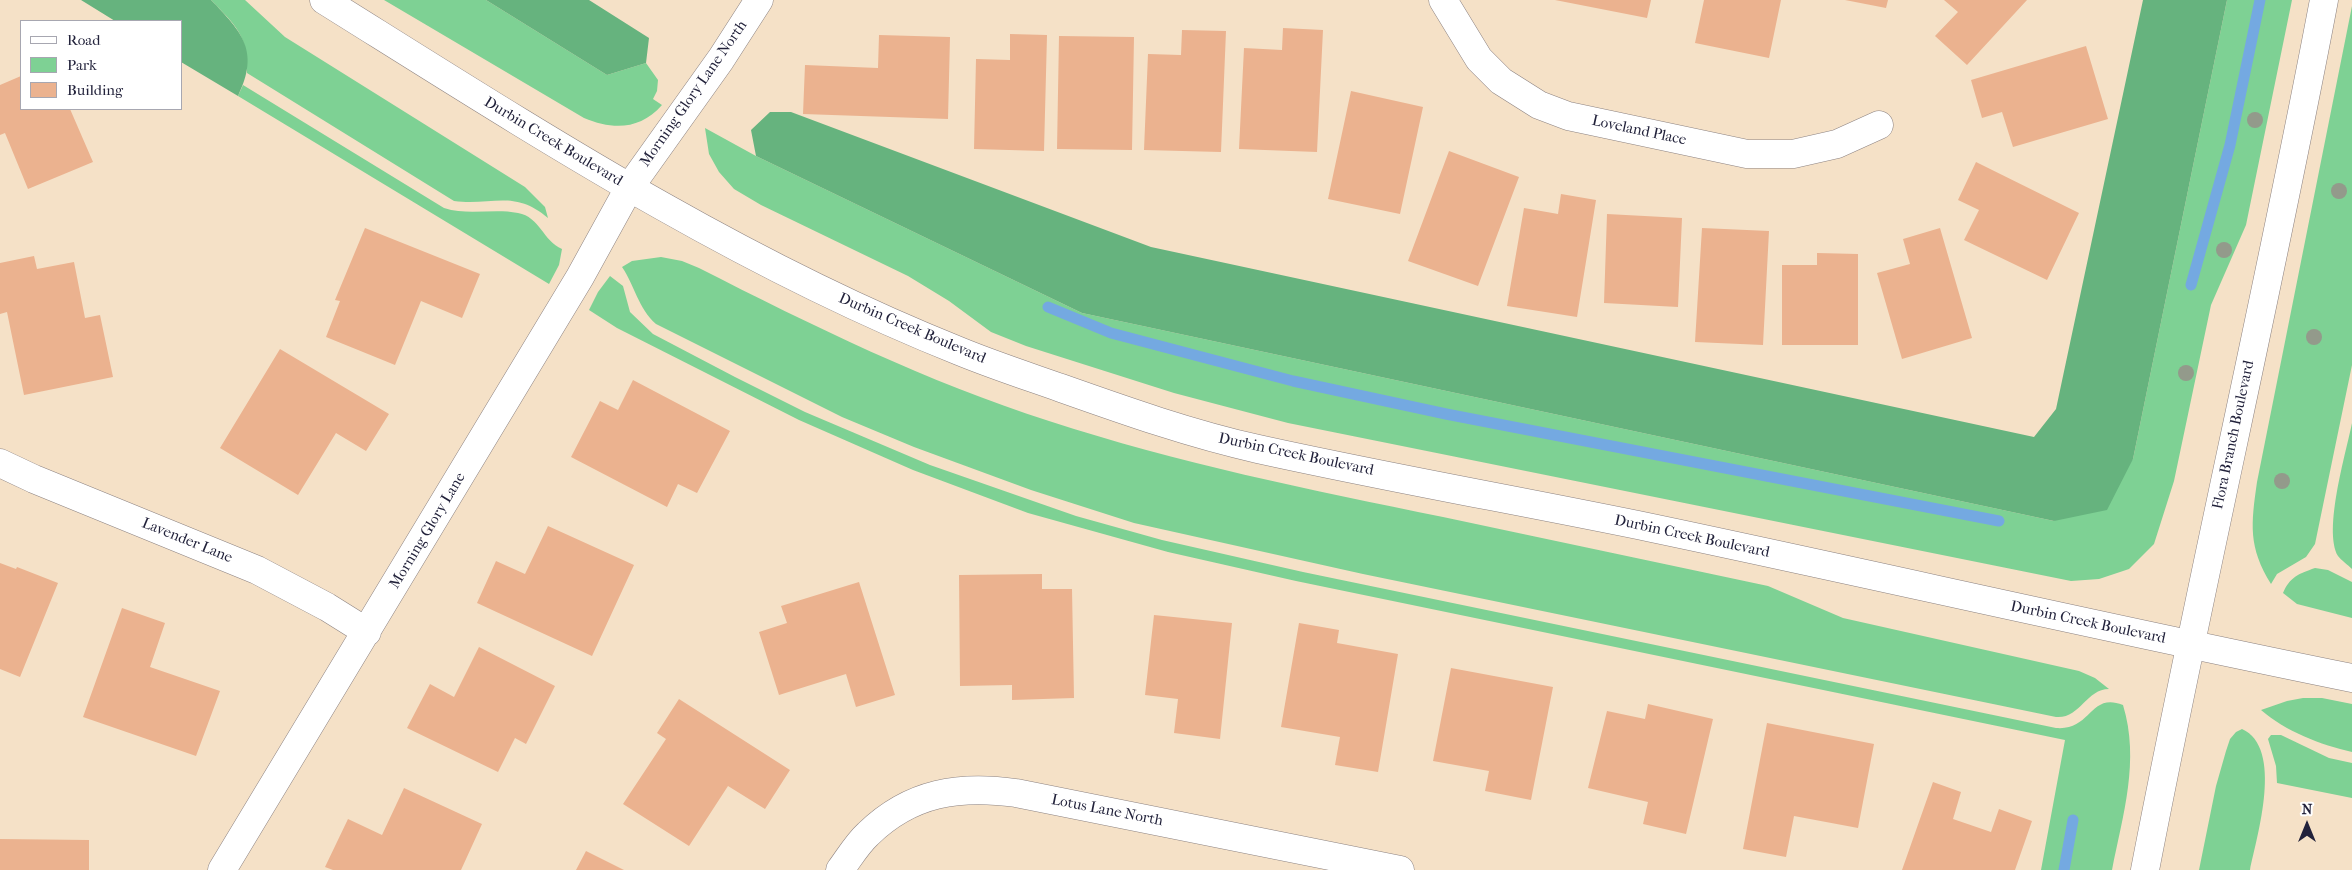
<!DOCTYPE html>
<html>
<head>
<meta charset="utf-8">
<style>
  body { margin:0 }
  #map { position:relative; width:2352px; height:870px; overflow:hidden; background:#f5e1c7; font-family:"IM FELL French Canon",serif }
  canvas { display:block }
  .legend { position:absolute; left:20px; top:20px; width:162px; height:90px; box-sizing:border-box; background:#fff; border:1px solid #a7a7b1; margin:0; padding:6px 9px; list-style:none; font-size:15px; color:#22223b }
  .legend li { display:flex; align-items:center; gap:10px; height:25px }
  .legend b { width:25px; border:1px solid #a7a7b1 }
  .north { position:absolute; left:2282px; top:800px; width:50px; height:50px; -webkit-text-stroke:4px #fff; paint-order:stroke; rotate:0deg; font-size:14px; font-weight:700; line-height:20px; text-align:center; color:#22223b }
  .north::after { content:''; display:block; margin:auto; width:18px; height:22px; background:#22223b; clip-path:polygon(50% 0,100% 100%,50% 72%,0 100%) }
</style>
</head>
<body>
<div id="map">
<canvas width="2352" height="870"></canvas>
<ul class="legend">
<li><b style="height:6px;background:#fff"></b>Road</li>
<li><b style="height:14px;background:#7ed194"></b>Park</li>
<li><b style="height:14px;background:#ebb28f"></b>Building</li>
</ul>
<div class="north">N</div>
</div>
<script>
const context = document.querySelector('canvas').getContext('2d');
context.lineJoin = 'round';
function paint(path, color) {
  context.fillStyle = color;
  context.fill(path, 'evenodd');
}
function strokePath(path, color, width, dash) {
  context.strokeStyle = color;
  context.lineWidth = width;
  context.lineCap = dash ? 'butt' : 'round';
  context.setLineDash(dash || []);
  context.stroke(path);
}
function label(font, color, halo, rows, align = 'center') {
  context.font = font + ' "IM FELL French Canon",serif';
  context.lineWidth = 4.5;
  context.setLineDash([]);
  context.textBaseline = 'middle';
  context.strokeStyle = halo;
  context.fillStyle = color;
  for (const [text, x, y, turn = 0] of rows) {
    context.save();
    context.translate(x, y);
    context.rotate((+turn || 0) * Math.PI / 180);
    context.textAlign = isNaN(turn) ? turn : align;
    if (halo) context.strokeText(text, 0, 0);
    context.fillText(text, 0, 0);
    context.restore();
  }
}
paint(new Path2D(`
  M 211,0 L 245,0 L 285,37 L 525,187 L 545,207 L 548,218 C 514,189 492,206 454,201 L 247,73 C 248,35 236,26 211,0 Z
  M 384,0 L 486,0 L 607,75 L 646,63 L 658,80 L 657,91 L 653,99 L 662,105 C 640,130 613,130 584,118 Z
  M 2227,0 L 2292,0 L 2246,225 L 2211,305 L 2174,481 L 2154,544 L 2129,569 L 2099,579 L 2071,581 L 1288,423 L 1174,393 L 1026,346 L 991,332 L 949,301 L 908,276 L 761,205 L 734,189 L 719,172 L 709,154 L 705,128 L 756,156 L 1082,313 L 2054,521 L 2133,459 Z
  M 2352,6 L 2352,365 L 2315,544 L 2306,557 L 2277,574 L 2271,584 C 2248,547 2251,524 2257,482 Z
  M 243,85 L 444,208 C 469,216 493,208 518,213 C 540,217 543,241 562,249 L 559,265 L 549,284 L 238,96 Z
  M 661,257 L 682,261 L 699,268 C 813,326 927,382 1049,421 C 1178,463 1310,490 1443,517 C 1551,540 1660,563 1768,586 L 1843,618 L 2079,671 L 2095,678 L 2109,689 C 2086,689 2080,719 2056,717 L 1363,574 L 1134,523 L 1031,490 L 914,447 L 842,417 L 656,324 C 638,308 635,286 622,267 L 632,261 Z
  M 610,276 L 623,286 L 630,312 L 653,334 L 735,377 L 805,412 L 930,465 L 1076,516 L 1162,540 L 1303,572 L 2056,728 C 2092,731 2089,692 2123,705 C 2140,761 2123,814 2112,870 L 2041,870 L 2065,740 L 1296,581 L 1168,552 L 1028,513 L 913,470 L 799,420 L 617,328 L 589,310 L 598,292 Z
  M 2352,423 L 2352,569 C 2348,565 2341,560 2338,556 C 2323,530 2346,453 2352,423 Z
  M 2315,568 L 2328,570 L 2352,582 L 2352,618 L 2297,604 L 2283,593 C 2290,577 2298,574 2315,568 Z
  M 2303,698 L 2322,698 L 2352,704 L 2352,752 C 2321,745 2285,731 2261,710 L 2287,701 Z
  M 2242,729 C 2284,748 2257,836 2250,870 L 2199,870 L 2216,786 L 2226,751 L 2230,739 L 2236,732 Z
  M 2271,735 L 2281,735 L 2329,758 L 2352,763 L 2352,798 L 2277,783 L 2276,766 L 2268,739 Z`), '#7ed194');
paint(new Path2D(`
  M 81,0 L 211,0 C 242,32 260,51 238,96 L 181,62 L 181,21 L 115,21 Z
  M 486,0 L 589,0 L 649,38 L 646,63 L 607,75 Z
  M 2143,0 L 2227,0 L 2133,459 L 2107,510 L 2054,521 L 1082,313 L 756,156 L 751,130 L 770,112 L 791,112 L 1151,247 L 2034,437 L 2056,409 Z`), '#66b37e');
strokePath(new Path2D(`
  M 2191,285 L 2230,145 L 2260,0
  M 1048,307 L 1111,333 L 1293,381 L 1446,414 L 1999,521
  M 2064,870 L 2073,820`), '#74a9e1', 11);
paint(new Path2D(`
  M 1555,0 L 1651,0 L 1647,18 Z
  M 1704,0 L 1781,0 L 1769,58 L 1695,43 Z
  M 1845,0 L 1888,0 L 1886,8 Z
  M 1944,0 L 2027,0 L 1967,65 L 1935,36 L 1958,12 Z
  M 1283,28 L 1323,30 L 1317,152 L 1239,149 L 1244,48 L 1282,50 Z
  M 1182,30 L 1226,31 L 1221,152 L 1144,150 L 1148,54 L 1181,55 Z
  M 1010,34 L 1047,35 L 1044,151 L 974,149 L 976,59 L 1010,60 Z
  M 879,35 L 950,37 L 948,119 L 803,114 L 805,65 L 878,68 Z
  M 1059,36 L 1134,37 L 1132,150 L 1057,149 Z
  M 2086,46 L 2108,119 L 2013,147 L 2002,112 L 1982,118 L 1971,80 Z
  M 21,76 L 21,109 L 70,109 L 93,162 L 28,189 L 5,133 L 0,135 L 0,85 Z
  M 1351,91 L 1423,107 L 1400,214 L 1328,199 Z
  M 1449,151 L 1519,177 L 1478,286 L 1408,261 Z
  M 1976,162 L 2079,213 L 2047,280 L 1964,240 L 1979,210 L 1958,200 Z
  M 1561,194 L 1596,200 L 1577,317 L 1507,306 L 1524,208 L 1558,214 Z
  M 1607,214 L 1682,218 L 1678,307 L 1604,303 Z
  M 365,228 L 480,274 L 462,318 L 421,301 L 395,365 L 326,337 L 340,301 L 335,300 Z
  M 1702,228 L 1769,231 L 1763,345 L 1695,342 Z
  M 1940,228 L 1972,338 L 1902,359 L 1877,273 L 1910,264 L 1903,239 Z
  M 1817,253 L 1858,254 L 1858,345 L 1782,345 L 1782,265 L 1817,265 Z
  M 34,256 L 37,269 L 74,262 L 85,318 L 100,315 L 113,377 L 24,395 L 7,312 L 0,314 L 0,263 Z
  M 280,349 L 389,414 L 366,451 L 336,433 L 298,495 L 220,448 Z
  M 633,380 L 730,431 L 697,493 L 678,484 L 667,507 L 571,457 L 600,401 L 618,410 Z
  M 548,526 L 634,565 L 592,656 L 477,603 L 496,561 L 525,574 Z
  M 0,563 L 16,569 L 17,567 L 58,583 L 20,677 L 0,669 Z
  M 1042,574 L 1042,589 L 1072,589 L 1074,698 L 1012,700 L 1012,685 L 960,686 L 959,575 Z
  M 859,582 L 895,695 L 856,707 L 846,674 L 779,695 L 759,632 L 787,623 L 781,606 Z
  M 122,608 L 165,623 L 150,667 L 220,691 L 196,756 L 83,717 Z
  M 1154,615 L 1232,623 L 1220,739 L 1174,733 L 1178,699 L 1145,695 Z
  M 1299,623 L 1339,630 L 1337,643 L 1398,654 L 1378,772 L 1335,765 L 1340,737 L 1281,727 Z
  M 479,647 L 555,686 L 526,744 L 515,738 L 498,772 L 407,728 L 430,684 L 454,697 Z
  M 1451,668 L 1553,687 L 1531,800 L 1485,791 L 1489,771 L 1433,761 Z
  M 679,699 L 790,770 L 765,809 L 728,786 L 689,846 L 623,804 L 666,739 L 657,733 Z
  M 1648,704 L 1713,719 L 1686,834 L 1643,824 L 1648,802 L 1588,788 L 1607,711 L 1645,719 Z
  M 1767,723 L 1874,744 L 1858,828 L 1794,816 L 1786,857 L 1743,849 Z
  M 1933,782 L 1961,792 L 1953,819 L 1991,832 L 1999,809 L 2032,821 L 2015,870 L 1902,870 Z
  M 404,788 L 482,824 L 461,870 L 333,870 L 325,867 L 348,819 L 382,835 Z
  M 0,839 L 89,840 L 89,870 L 0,870 Z
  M 586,851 L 624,870 L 576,870 Z`), '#ebb28f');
const street = new Path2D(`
  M 1443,0 L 1479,59 L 1501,81 L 1539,105 L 1568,116 L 1747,154 L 1793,154 L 1837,144 L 1879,125
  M 0,463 L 34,479 L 257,570 L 327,607 L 367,632
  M 222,870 L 580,277 L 629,188 L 721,59 L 759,0
  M 840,870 C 849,858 857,844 868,834 C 911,792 960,785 1016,793 L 1400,870`);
const secondary = new Path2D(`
  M 324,0 C 529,128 733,261 959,351 C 993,365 1027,376 1061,388 C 1126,411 1191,434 1258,449 C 1389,478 1521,501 1652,528 C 1885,577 2118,631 2352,678
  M 2145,870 C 2201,579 2269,291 2324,0`);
strokePath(street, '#8c8281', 29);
strokePath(secondary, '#8c8281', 29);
strokePath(street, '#fff', 28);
strokePath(secondary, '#fff', 28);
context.fillStyle = '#939a8b';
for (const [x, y] of [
  [2255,120],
  [2339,191],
  [2224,250],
  [2314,337],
  [2186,373],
  [2282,481]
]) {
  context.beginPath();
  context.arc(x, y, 8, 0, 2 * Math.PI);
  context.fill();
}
label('15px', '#22223b', '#fff', [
  ["Morning Glory Lane North",694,94,-55],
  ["Loveland Place",1639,131,12],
  ["Durbin Creek Boulevard",553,142,31],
  ["Durbin Creek Boulevard",912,329,23],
  ["Flora Branch Boulevard",2234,435,-78],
  ["Durbin Creek Boulevard",1296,455,12],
  ["Morning Glory Lane",428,531,-59],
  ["Durbin Creek Boulevard",1692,537,12],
  ["Lavender Lane",187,541,22],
  ["Durbin Creek Boulevard",2088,623,12],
  ["Lotus Lane North",1107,811,11]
]);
</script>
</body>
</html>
